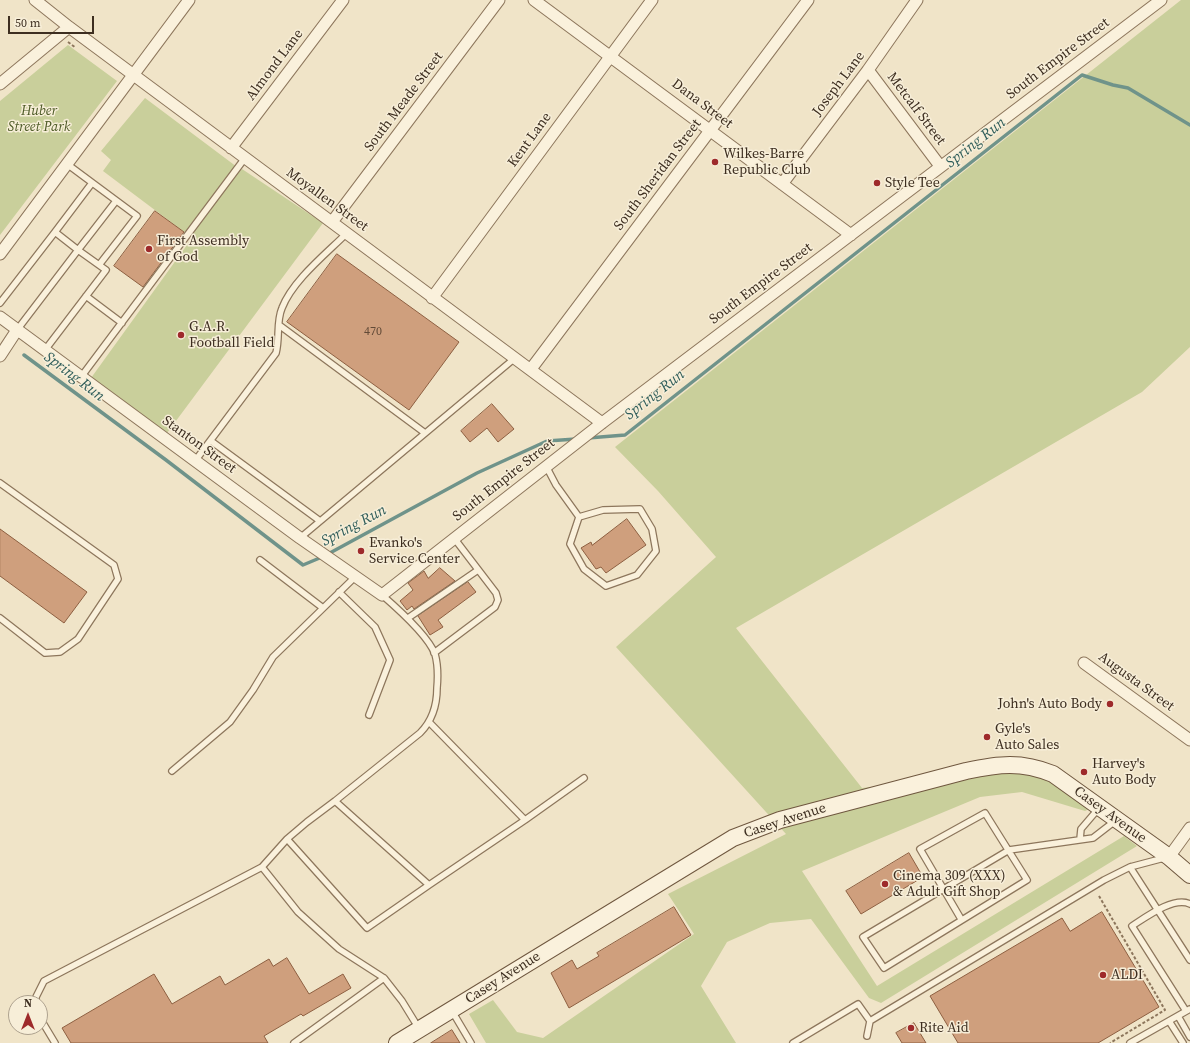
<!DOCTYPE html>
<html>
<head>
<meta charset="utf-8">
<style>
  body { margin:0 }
  #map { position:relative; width:1190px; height:1043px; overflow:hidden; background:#f0e4c8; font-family:"Source Serif 4",serif }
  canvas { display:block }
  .north { position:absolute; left:8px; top:995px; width:40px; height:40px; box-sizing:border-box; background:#f7eed8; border:1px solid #ada18e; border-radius:50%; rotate:0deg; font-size:11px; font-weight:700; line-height:16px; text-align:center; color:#3d2e20 }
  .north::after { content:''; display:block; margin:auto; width:14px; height:18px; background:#9e2a2b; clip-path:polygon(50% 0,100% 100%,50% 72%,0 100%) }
  .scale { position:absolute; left:8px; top:16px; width:86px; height:18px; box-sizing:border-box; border:2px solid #3d2e20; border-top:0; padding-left:5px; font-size:12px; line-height:14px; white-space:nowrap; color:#3d2e20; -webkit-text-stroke:3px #f7eed8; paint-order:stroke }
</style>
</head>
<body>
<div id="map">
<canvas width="1190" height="1043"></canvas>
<div class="north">N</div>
<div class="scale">50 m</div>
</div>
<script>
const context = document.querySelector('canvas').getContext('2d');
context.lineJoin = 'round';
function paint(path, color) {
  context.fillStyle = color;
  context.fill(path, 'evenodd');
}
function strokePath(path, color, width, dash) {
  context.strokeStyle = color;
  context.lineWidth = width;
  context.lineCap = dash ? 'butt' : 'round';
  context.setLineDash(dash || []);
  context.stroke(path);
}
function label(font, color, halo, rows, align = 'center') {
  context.font = font + ' "Source Serif 4",serif';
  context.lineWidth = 3;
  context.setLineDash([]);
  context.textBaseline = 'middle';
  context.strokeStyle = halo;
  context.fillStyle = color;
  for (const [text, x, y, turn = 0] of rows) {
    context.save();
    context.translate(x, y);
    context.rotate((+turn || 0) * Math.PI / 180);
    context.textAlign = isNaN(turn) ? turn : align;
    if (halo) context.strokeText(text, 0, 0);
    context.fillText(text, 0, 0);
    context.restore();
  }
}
paint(new Path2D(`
  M 1181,0 L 1190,0 L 1190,347 L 1142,392 L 736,628 L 862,788 L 1012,771 L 1044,778 L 1089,809 L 1085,811 L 1022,792 L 980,797 L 802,871 L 877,986 L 1124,836 L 1137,846 L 881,1003 L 869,998 L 811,919 L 770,923 L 727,942 L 701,986 L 736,1043 L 486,1043 L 469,1014 L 493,1000 L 517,1032 L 543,1038 L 694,934 L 668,894 L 786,834 L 616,647 L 716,557 L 658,491 L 615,447 Z
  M 68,45 L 117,81 L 0,235 L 0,101 Z
  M 145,98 L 241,170 L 242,169 L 323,223 L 167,433 L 91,378 L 192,238 L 103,171 L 111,160 L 101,151 Z`), '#c9cf9b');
strokePath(new Path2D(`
  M 24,355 L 166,460 L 303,565 L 322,557
  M 588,438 L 625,435 L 1082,75 L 1113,85 L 1128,88 L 1190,125
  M 328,554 L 477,473 L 547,441 L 576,439`), '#6f938a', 3.5);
const building = new Path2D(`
  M 155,211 L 184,232 L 143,287 L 114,266 Z
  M 337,254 L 459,342 L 409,410 L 287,322 Z
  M 492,404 L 514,429 L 498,442 L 487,428 L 470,442 L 461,431 Z
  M 627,519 L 646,545 L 606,573 L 601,567 L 596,569 L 581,548 L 591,542 L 592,545 Z
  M 0,529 L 87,592 L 64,623 L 0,576 Z
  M 440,568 L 455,581 L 414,609 L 412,606 L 407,610 L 400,601 L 413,590 L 408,583 L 424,571 L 428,578 Z
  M 468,582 L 476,592 L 438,620 L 443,627 L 430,635 L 418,616 Z
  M 909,853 L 923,877 L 861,914 L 846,891 Z
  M 674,907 L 691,935 L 569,1008 L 551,973 L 572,960 L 577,969 L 599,956 L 597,953 Z
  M 1102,912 L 1159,1007 L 1098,1043 L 958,1043 L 930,996 L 1062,918 L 1070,931 Z
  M 287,958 L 309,994 L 343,974 L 351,988 L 303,1016 L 301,1014 L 264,1036 L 268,1043 L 71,1043 L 62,1028 L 154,974 L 172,1004 L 220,976 L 225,985 L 269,959 L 273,966 Z
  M 914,1023 L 926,1043 L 902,1043 L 896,1033 Z
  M 452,1030 L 460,1043 L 431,1043 Z`);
paint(building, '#cf9f7d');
strokePath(building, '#8d5f41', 1);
const lane = new Path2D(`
  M 99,265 L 78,250 L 116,201
  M 86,296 L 122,323
  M 0,303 L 55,232
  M 279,325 L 425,433
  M 17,330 L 78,250 L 55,232 L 92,183
  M 45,350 L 106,270 L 99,265 L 137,216 L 67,164
  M 81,377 L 245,158
  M 211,441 L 320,521
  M 195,461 L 276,353 C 280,338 276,322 282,308 C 293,280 326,254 347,233
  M 546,466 L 556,485 L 579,517 L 603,510 L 640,509 L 652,529 L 656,551 L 637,575 L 606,586 L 584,569 L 570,544 L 579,517
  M 0,483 L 114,565 L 118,579 L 78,639 L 60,652 L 45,653 L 0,618
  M 300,538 L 515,358
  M 260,560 L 323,608
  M 339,592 L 375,627 L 390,660 L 369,715
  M 382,595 C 397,608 428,636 435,654 C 438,665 438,677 437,688 C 437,705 432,721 420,733 L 335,801 L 307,822 L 287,839 L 262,867 L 298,912 L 339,949 L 384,978 L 402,1001 L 418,1027
  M 408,618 L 478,570
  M 434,653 L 495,607 L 498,600 L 496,593 L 454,538
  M 172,771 L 230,722 L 253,690 L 273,657 L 355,577
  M 335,801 L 429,885 L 525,820 L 430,723
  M 525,820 L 584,778
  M 287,839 L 367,928 L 429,885
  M 1080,839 L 1081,829 L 1099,808
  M 1164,858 L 1130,867 L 1190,960
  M 961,919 L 920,849 L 985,813 L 1027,880 L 884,968 L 863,937 L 1009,850 L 1093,838 L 1115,821
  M 36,1003 L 36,997 L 44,981 L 262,867
  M 452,1011 L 471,1043
  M 1186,1011 L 1132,926 C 1146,917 1174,896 1190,904
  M 1178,1016 L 1190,1037
  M 40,1018 L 55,1043
  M 1169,1021 L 1183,1043
  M 867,1036 L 870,1021
  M 294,1043 L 384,978
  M 793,1043 L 858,1004 L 870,1021 L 1104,880 L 1130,867
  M 1130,1043 L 1190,1009`);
const street = new Path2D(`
  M 35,0 L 69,27 L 602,423
  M 534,0 L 851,235
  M 868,70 L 940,166
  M 0,84 L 69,27
  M 231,148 L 343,0
  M 782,184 L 868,70 L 917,0
  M 332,222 L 499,0
  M 0,254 L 189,0
  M 432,298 L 652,0
  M 0,317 L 300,538 L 382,595 L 602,423 L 1161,0
  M 0,356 L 17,330
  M 531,369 L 808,0
  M 1084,663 L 1190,740
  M 1169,857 L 1190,828`);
const secondary = new Path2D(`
  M 397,1043 L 733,838 L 780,820 L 966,771 C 999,764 1021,761 1053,774 L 1169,857 L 1190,875`);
strokePath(lane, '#8d765c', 8);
strokePath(street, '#8d765c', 13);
strokePath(secondary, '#6f573f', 18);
strokePath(new Path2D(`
  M 68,42 L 76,48
  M 1099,896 L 1165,1010 L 1110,1043`), '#8d765c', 2, [3, 2]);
strokePath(lane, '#faf1dc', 5.5);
strokePath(street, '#faf1dc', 11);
strokePath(secondary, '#faf1dc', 16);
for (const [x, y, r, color] of [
  [715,162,4,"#9e2a2b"],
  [877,183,4,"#9e2a2b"],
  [149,249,4,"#9e2a2b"],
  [181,335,4,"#9e2a2b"],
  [361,551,4,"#9e2a2b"],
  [1110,704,4,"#9e2a2b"],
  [987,737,4,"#9e2a2b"],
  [1084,772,4,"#9e2a2b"],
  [885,884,4,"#9e2a2b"],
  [1103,975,4,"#9e2a2b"],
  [911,1028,4,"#9e2a2b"]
]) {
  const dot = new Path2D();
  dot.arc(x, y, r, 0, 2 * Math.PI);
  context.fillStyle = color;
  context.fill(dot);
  strokePath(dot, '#f7eed8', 1.5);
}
label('12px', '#624a37', null, [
  ["470",373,332]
]);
label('14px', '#3d2e20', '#f7eed8', [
  ["South Empire Street",1058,59,-37],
  ["Almond Lane",275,65,-53],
  ["Joseph Lane",839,84,-53],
  ["South Meade Street",404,102,-53],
  ["Dana Street",702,104,37],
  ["Metcalf Street",916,109,53],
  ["Kent Lane",530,140,-54],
  ["South Sheridan Street",658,175,-53],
  ["Moyallen Street",327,200,36],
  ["South Empire Street",761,284,-37],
  ["Stanton Street",199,445,36],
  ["South Empire Street",504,480,-38],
  ["Augusta Street",1136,682,36],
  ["Casey Avenue",1110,815,36],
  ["Casey Avenue",785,821,-18],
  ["Casey Avenue",503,978,-32]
]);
label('italic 14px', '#4d5a26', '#f7eed8', [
  ["Huber",39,111],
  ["Street Park",39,127]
]);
label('14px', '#3d2e20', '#f7eed8', [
  ["Wilkes-Barre",723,154],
  ["Republic Club",723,170],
  ["Style Tee",885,183],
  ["First Assembly",157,241],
  ["of God",157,257],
  ["G.A.R.",189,327],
  ["Football Field",189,343],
  ["Evanko's",369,543],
  ["Service Center",369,559],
  ["John's Auto Body",1102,704,"right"],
  ["Gyle's",995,729],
  ["Auto Sales",995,745],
  ["Harvey's",1092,764],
  ["Auto Body",1092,780],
  ["Cinema 309 (XXX)",893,876],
  ["& Adult Gift Shop",893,892],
  ["ALDI",1111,975],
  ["Rite Aid",919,1028]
], 'left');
label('italic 15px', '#2f5d5a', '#f7eed8', [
  ["Spring Run",976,143,-38],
  ["Spring Run",74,377,37],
  ["Spring Run",655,395,-38],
  ["Spring Run",354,526,-28]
]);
</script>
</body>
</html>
